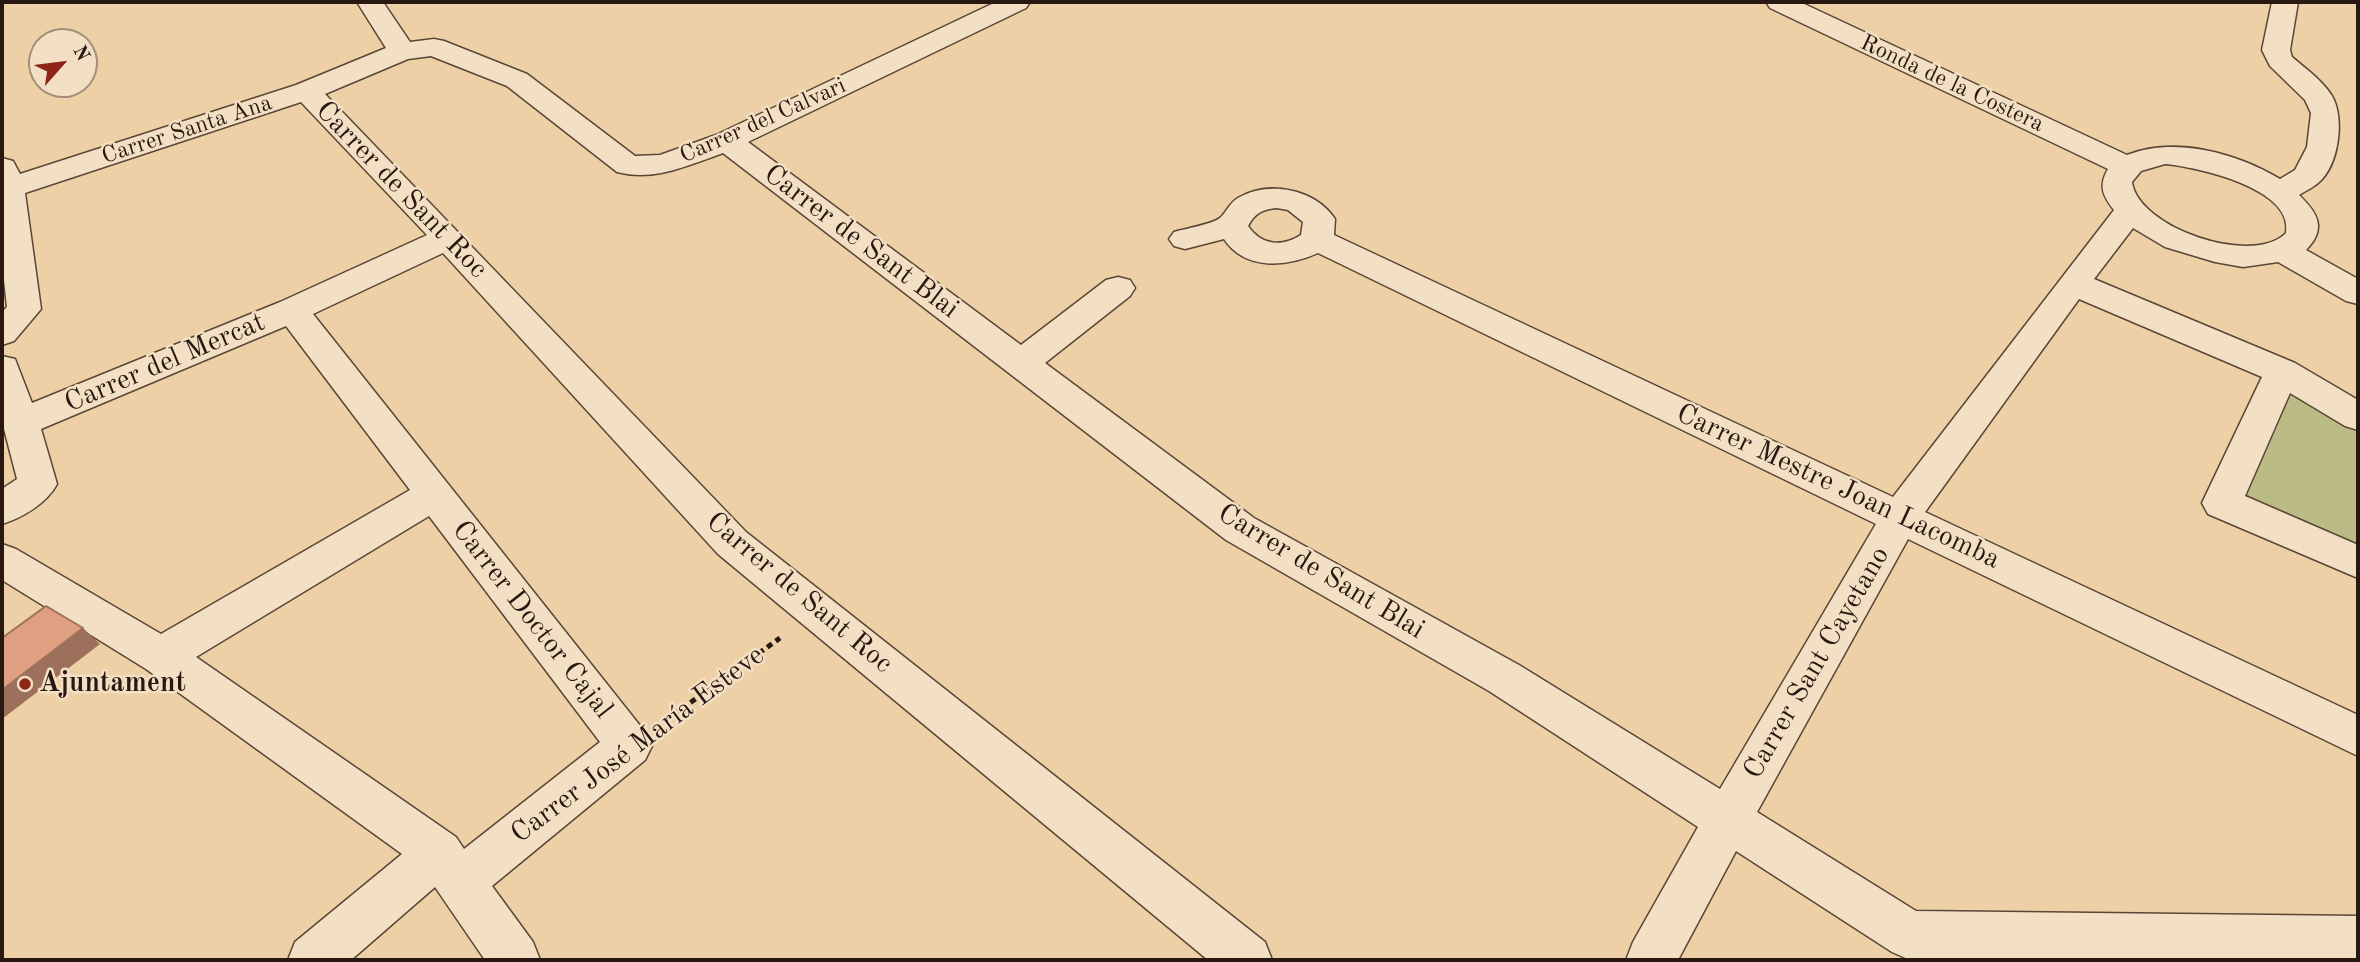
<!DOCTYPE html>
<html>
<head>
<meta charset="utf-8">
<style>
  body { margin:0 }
  #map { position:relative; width:2360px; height:962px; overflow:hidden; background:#edd0a5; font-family:"Old Standard TT",serif }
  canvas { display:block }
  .frame { position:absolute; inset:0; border:4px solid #281811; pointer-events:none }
  .north { position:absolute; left:28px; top:28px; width:70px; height:70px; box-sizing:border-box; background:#f3e0c4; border:2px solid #a2907c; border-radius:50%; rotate:62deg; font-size:19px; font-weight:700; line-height:28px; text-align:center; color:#281811 }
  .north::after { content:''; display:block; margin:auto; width:24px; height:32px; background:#8f2418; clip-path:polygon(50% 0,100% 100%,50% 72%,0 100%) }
</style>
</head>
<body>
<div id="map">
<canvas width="2360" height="962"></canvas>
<div class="frame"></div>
<div class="north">N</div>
</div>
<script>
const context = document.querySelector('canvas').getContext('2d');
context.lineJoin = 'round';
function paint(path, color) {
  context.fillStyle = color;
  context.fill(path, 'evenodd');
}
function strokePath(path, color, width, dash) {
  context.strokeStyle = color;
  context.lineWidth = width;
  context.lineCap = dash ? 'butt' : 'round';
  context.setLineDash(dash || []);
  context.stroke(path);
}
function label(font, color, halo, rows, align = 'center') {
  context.font = font + ' "Old Standard TT",serif';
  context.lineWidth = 5;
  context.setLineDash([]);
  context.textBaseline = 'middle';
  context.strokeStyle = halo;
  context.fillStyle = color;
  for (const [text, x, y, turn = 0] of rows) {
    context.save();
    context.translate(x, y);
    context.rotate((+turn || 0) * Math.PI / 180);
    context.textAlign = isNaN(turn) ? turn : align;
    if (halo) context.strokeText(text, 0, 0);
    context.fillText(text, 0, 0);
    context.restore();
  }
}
paint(new Path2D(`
  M 2282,372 L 2358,417 L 2358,562 L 2222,503 Z`), '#babb85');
const street = new Path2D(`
  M 357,2 L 383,2 L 410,42 L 434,39 L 444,41 L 527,74 L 635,156 L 660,155 L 716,135 L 996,2 L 1030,2 L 1026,8 L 748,142 L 1021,345 L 1106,280 L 1118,277 L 1130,280 L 1135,288 L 1130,296 L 1045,363 L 1254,518 L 1519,665 L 1720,789 L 1876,524 L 1318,253 C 1287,267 1245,271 1224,239 L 1185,249 L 1174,246 L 1169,239 L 1174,232 C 1184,229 1213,224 1220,218 C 1227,212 1229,203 1238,198 C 1269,180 1315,189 1335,219 L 1334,235 L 1893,497 L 2114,210 C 2103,196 2098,186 2108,169 L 1770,8 L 1766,2 L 1800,2 L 2127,155 C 2175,136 2237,153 2280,179 L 2295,170 L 2307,147 L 2311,113 L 2305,100 L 2270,66 L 2262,50 L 2272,2 L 2298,2 L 2290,50 L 2292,57 C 2305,68 2323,81 2332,96 C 2345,118 2339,166 2318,183 C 2312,188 2305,191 2299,195 C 2318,213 2327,229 2306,250 L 2358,279 L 2358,304 L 2346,301 L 2278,262 L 2243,267 L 2215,262 L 2165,247 L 2133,228 L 2094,279 L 2295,363 L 2358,400 L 2358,430 L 2345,426 L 2290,393 L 2245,496 L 2358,545 L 2358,578 L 2208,514 L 2202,503 L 2262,377 L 2079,299 L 1925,512 L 2358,715 L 2358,756 L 1908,539 L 1757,812 L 1916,911 L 2358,916 L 2358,960 L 1910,960 L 1892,952 L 1736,851 L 1678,960 L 1626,960 L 1633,942 L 1698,827 L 1489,691 L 1226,540 L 723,153 C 689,165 654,182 617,172 L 507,86 L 431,56 L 408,59 L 325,94 L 746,532 L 1265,942 L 1272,960 L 1208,960 L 718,554 L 443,253 L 313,314 L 645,732 L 652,746 L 645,760 L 492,886 L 533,942 L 540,960 L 485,960 L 435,887 L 351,960 L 288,960 L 295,942 L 402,854 L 146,669 L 2,580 L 2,544 L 16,549 L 161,634 L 410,490 L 286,326 L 41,429 L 57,484 C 47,503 22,518 2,524 L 2,489 L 17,479 L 2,421 L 2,356 L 15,359 L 32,403 L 280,302 L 427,235 L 301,102 L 25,193 L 41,309 L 14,341 L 2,345 L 2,312 L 7,307 L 2,262 L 2,158 L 13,161 L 20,174 L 296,85 L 386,48 ZM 2165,164 C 2197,167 2294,188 2286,233 C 2253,267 2138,228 2132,182 L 2141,171 ZM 1277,208 L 1288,210 L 1303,222 L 1301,235 C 1282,247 1262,246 1248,226 C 1255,213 1263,209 1277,208 ZM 429,516 L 600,742 L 464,849 L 456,837 L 196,657 Z`);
strokePath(street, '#594636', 3);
strokePath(new Path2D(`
  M 665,721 L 780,638`), '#281811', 5, [6, 4.5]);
paint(street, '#f3e0c4');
paint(new Path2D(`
  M 83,628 L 100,644 L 2,719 L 2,690 Z`), '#9c705b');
const building = new Path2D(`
  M 46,606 L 83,628 L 2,690 L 2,638 Z`);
paint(building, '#dfa082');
strokePath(building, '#9c705b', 2);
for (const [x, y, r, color] of [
  [25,684,7,"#8f2418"]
]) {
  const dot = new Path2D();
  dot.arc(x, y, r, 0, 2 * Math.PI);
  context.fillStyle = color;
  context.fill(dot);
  strokePath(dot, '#f3e0c4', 2.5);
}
label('23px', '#281811', '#f3e0c4', [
  ["Ronda de la Costera",1952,84,25],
  ["Carrer del Calvari",763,121,-24],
  ["Carrer Santa Ana",187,130,-18]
]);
label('28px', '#281811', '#f3e0c4', [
  ["Carrer de Sant Roc",401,190,46],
  ["Carrer de Sant Blai",861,242,37],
  ["Carrer del Mercat",165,363,-23],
  ["Carrer Mestre Joan Lacomba",1838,487,25],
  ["Carrer de Sant Blai",1321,572,31],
  ["Carrer de Sant Roc",799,593,40],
  ["Carrer Doctor Cajal",532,620,52],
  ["Carrer Sant Cayetano",1817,663,-60],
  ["Carrer José María Esteve",638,745,-37]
]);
label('bold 28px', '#281811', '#f3e0c4', [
  ["Ajuntament",39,684]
], 'left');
</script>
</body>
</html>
